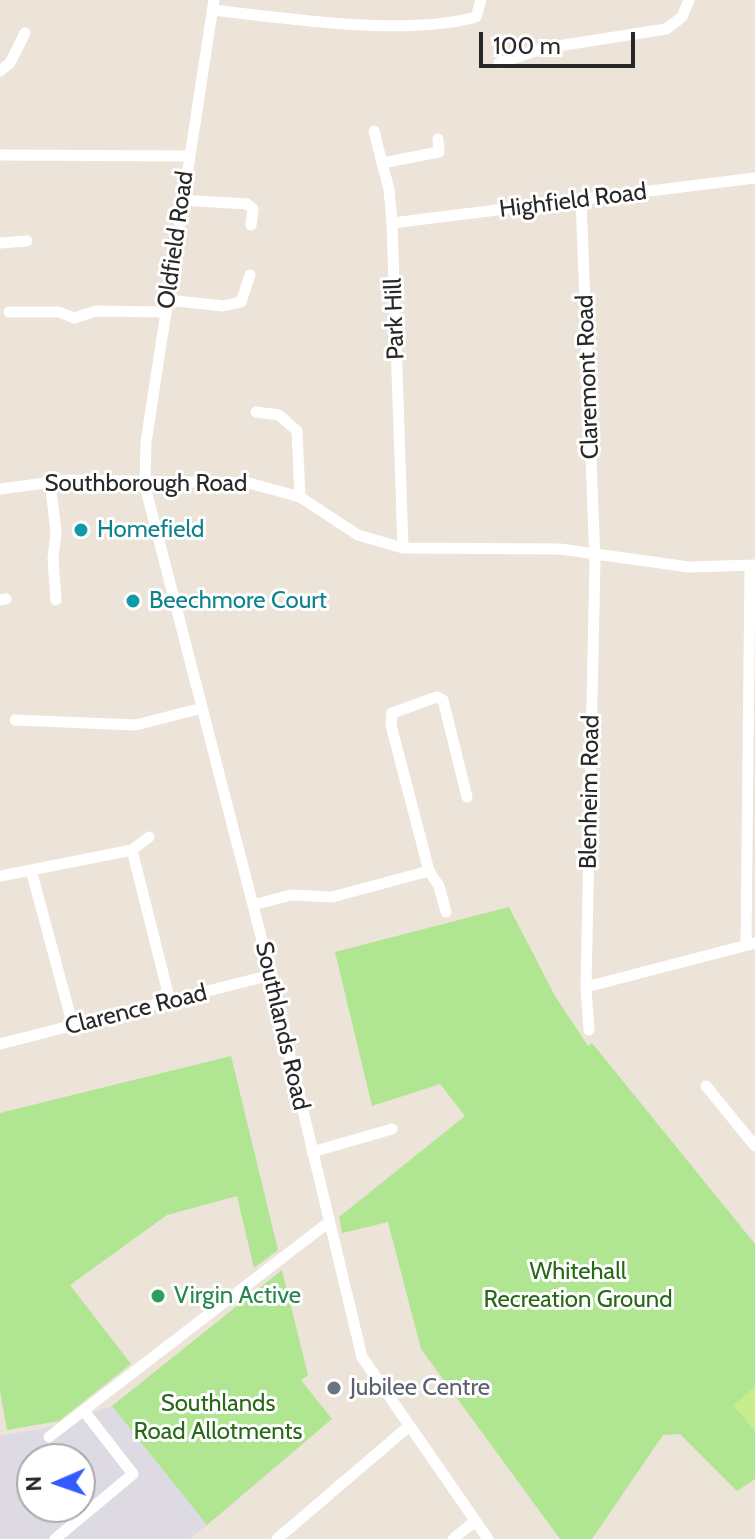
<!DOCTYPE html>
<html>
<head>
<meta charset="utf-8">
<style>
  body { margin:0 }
  #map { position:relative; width:755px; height:1539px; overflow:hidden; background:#ece3d9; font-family:Cabin,sans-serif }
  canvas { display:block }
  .north { position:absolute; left:16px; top:1443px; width:80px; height:80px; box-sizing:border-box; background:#fff; border:2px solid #a9a9a9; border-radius:50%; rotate:268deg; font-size:22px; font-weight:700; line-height:32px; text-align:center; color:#282828 }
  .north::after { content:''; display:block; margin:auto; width:28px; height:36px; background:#335cff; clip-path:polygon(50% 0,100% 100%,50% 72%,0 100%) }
  .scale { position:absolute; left:479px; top:32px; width:156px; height:36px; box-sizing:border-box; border:4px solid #282828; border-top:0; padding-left:10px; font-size:24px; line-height:28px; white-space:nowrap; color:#282828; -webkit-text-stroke:6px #fff; paint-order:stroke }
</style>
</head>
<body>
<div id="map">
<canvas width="755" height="1539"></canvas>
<div class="north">N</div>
<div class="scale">100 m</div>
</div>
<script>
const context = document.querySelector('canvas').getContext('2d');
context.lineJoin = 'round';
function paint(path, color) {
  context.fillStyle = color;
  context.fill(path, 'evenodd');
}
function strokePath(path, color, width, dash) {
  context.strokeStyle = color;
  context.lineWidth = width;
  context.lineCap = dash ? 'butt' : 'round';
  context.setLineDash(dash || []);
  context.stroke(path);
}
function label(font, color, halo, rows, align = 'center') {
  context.font = font + ' Cabin,sans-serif';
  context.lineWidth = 6;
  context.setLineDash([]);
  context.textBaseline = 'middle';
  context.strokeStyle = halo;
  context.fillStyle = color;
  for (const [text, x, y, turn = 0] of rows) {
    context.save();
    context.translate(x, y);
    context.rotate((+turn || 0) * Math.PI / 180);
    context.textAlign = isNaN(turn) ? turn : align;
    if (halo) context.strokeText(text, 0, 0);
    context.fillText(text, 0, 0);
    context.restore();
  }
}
paint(new Path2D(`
  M 112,1406 L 207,1525 L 189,1539 L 0,1539 L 0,1436 L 52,1427 ZM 32,1459 L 80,1459 L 80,1507 L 32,1507 Z`), '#dddae3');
paint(new Path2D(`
  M 509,907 L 555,996 L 588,1046 L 592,1043 L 755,1244 L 755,1479 L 737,1491 L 680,1434 L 663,1435 L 592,1539 L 560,1539 L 421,1349 L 388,1222 L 342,1233 L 339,1217 L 465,1116 L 440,1084 L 372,1106 L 335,952 Z
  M 231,1056 L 278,1250 L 254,1268 L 237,1196 L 167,1215 L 70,1285 L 131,1364 L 59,1421 L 7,1430 L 0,1391 L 0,1113 Z
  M 282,1270 L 308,1375 L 301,1380 L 332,1419 L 207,1525 L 112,1406 Z`), '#b0e592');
paint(new Path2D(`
  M 755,1387 L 755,1432 L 733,1405 Z`), '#c6ee8d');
strokePath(new Path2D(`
  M 214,0 L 146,442 L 145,486 L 265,952 L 362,1357 L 488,1539
  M 212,10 C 288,18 403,37 476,17 L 481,0
  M 499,63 L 545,48 L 666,29 L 682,17 L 689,0
  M 0,71 L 10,63 L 25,33
  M 374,131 L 382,163
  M 0,155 L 189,156
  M 181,200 L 247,204 L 253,209 L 251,225
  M 581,200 L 595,561 L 586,987 L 589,1030
  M 392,223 L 755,178
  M 0,243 L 27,241
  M 167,300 L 223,306 L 241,302 L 250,275
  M 9,312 L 59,312 L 74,318 L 96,311 L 165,312
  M 256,412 L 279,415 L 297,431 L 300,497
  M 50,481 L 56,532 L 53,559 L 56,600
  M 0,489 L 67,480 L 249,483 L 300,497 L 358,535 L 403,548 L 560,549 L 689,567 L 755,565
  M 403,548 L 392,223 L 389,189 L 382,163 L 439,152 L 438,139
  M 0,600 L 6,599
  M 15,720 L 136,725 L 202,708
  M 132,850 L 170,1001
  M 31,870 L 73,1026
  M 429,871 L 439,886 L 446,912
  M 0,876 L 132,850 L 149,837
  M 253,905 L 291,895 L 332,897 L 429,871 L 391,725 L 392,713 L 437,697 L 443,700 L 467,797
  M 746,945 L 750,565
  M 586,987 L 755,943
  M 0,1044 L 271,975
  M 706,1086 L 755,1146
  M 312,1152 L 392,1129
  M 49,1437 L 329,1222
  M 55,1539 L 133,1474 L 84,1411
  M 277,1539 L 408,1427
  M 453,1539 L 475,1521`), '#fff', 11);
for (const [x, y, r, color] of [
  [81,530,8,"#0f9aa8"],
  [133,601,8,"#0f9aa8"],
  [158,1296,8,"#2e9e5b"],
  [334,1388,8,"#6b7280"]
]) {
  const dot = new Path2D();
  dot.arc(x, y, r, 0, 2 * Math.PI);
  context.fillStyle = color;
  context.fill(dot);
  strokePath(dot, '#fff', 3);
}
label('24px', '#282828', '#fff', [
  ["Highfield Road",573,201,-7],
  ["Oldfield Road",176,240,-82],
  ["Park Hill",395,319,-92],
  ["Claremont Road",588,377,-92],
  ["Southborough Road",146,484],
  ["Blenheim Road",590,792,-89],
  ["Clarence Road",136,1010,-14],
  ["Southlands Road",282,1026,77]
]);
label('24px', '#0d838f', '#fff', [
  ["Homefield",97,530],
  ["Beechmore Court",149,601]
], 'left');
label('24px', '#286816', '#fff', [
  ["Whitehall",578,1272],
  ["Recreation Ground",578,1300],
  ["Southlands",218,1404],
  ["Road Allotments",218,1432]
]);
label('24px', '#27864d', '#fff', [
  ["Virgin Active",174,1296]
], 'left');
label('24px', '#5b616d', '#fff', [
  ["Jubilee Centre",350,1388]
], 'left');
</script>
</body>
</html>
